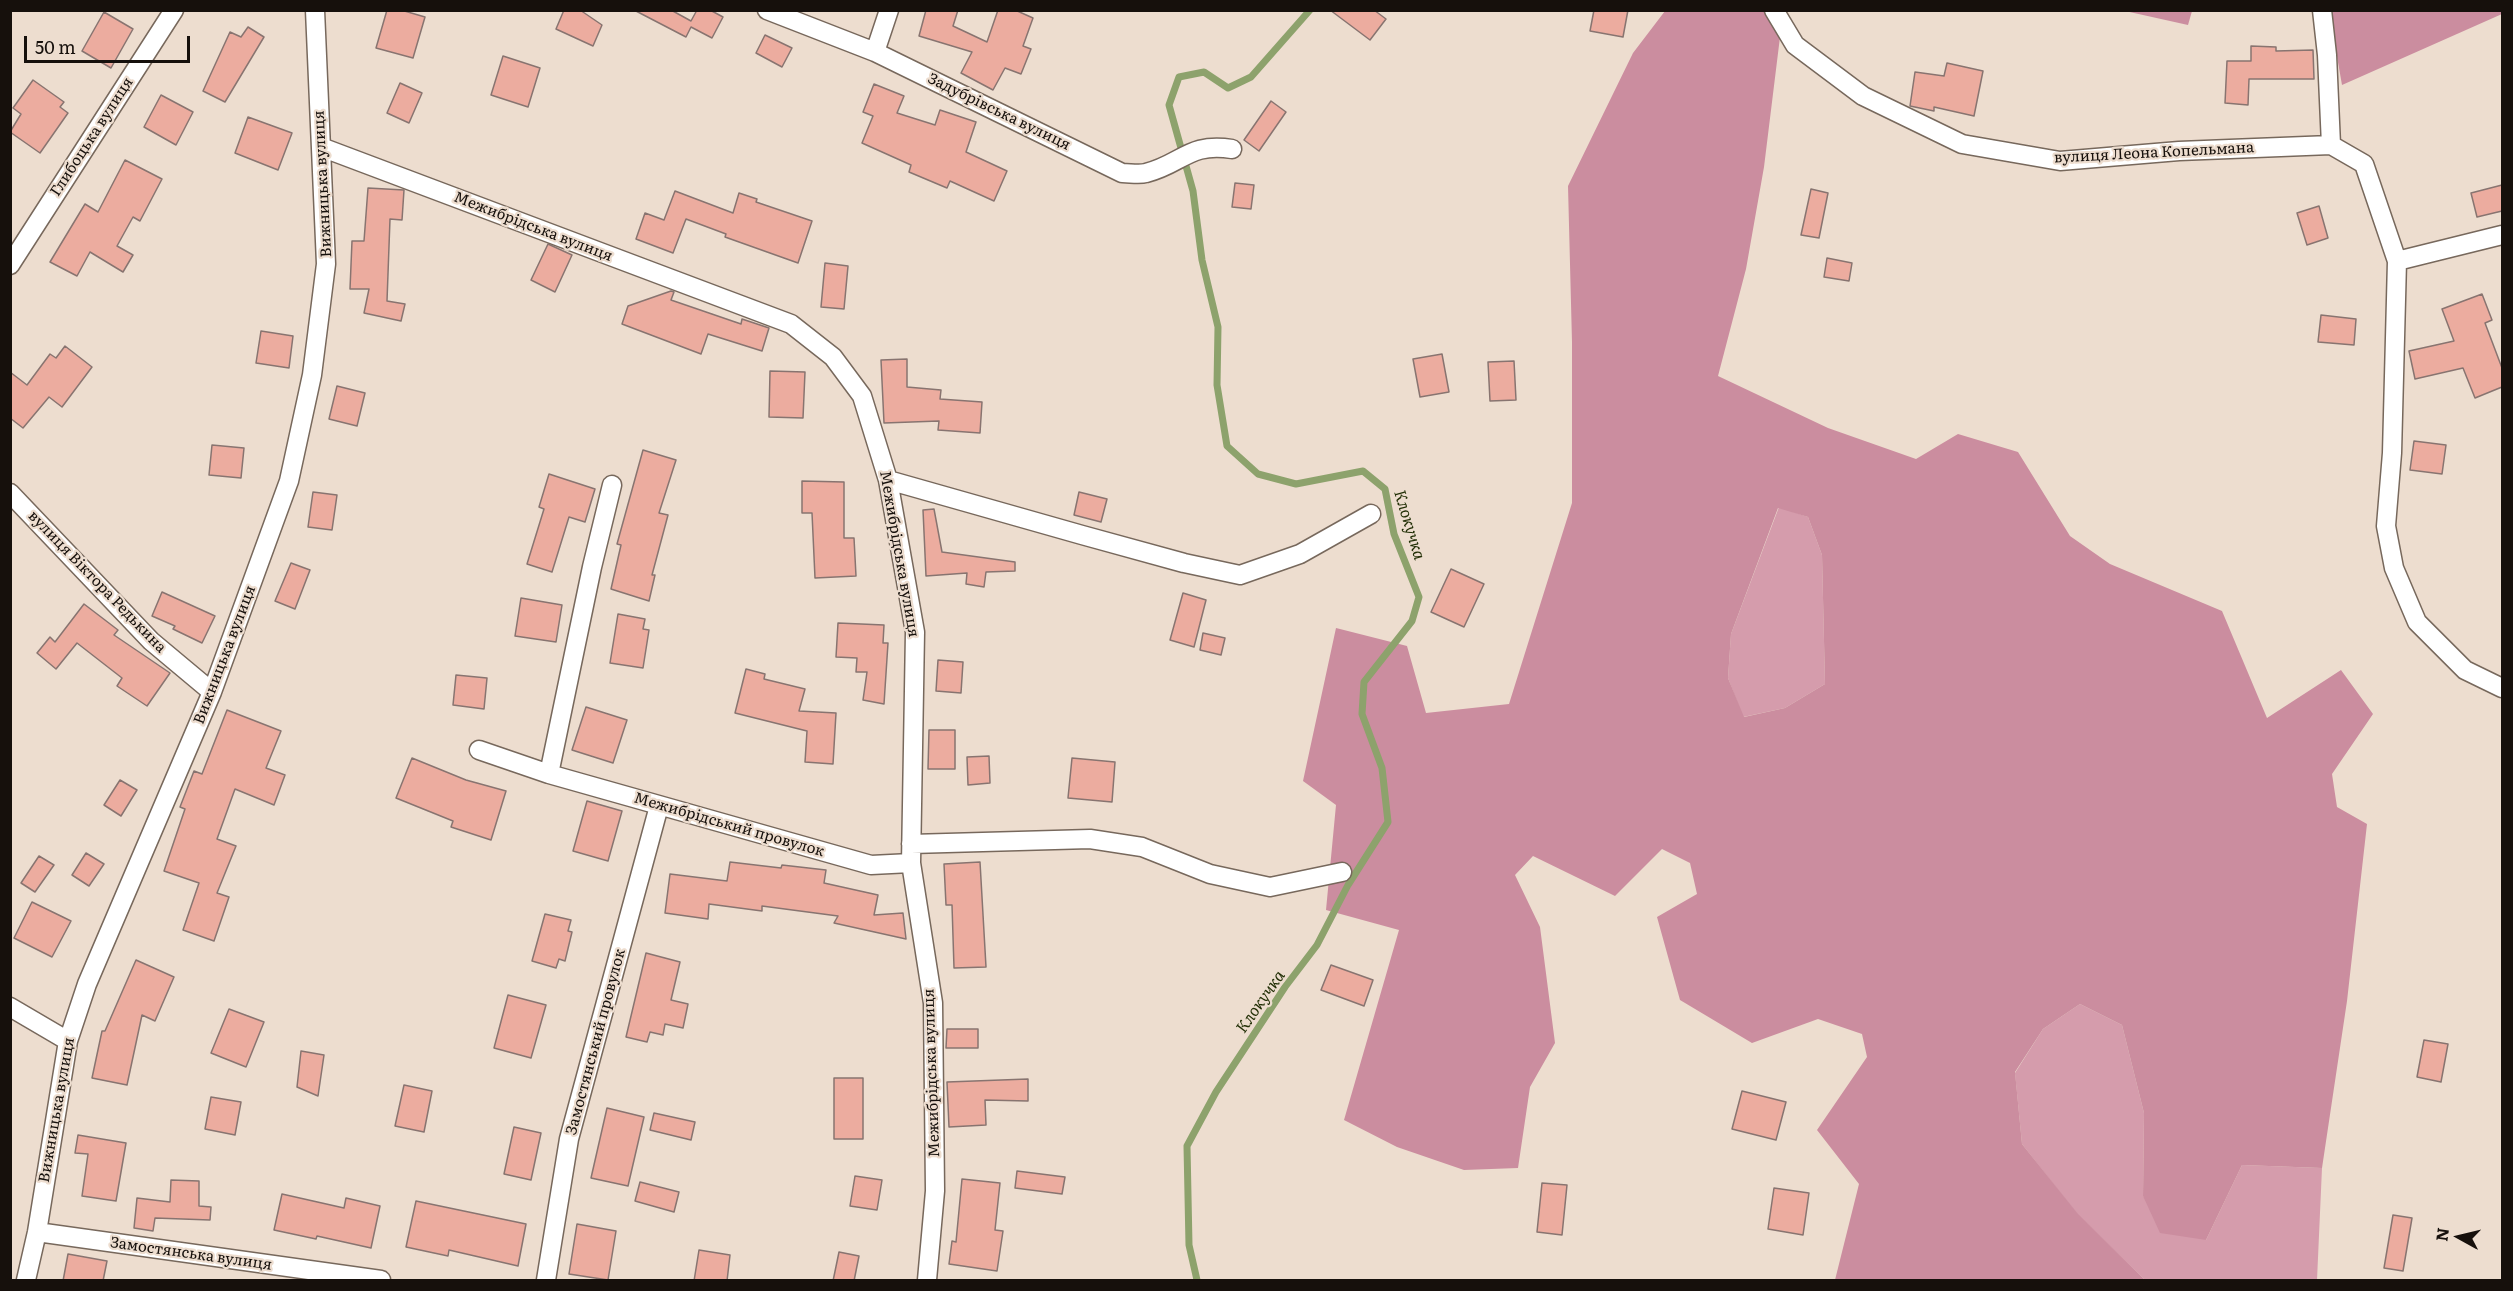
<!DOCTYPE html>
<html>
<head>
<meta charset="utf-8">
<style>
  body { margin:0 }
  #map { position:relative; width:2513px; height:1291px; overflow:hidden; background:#edddcf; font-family:Literata,serif }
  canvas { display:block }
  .frame { position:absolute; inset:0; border:12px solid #16100c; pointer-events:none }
  .north { position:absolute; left:2429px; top:1207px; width:60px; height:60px; -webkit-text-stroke:4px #edddcf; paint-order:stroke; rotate:278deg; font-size:16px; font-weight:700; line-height:24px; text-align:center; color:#16100c }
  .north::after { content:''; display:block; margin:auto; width:21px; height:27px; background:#16100c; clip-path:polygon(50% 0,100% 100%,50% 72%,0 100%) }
  .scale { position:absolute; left:24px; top:36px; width:166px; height:27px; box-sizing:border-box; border:3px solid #16100c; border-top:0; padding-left:8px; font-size:18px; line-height:21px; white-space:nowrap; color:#16100c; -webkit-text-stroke:4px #edddcf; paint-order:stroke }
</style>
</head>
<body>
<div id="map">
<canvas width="2513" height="1291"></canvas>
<div class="frame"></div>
<div class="north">N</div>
<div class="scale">50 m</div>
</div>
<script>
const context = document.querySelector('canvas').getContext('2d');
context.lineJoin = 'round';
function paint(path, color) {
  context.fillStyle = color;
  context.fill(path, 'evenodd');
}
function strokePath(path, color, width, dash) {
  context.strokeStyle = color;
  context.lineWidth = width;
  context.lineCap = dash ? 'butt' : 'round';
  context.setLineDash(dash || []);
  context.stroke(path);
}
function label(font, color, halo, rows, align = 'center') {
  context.font = font + ' Literata,serif';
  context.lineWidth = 4.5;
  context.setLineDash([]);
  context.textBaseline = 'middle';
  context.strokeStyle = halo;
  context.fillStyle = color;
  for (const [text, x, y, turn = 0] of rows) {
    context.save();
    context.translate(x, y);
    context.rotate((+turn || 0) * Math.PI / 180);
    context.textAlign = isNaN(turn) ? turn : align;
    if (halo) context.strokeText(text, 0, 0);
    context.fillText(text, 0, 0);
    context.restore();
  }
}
paint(new Path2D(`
  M 1779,507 L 1808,517 L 1822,555 L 1825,684 L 1785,708 L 1743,717 L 1728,678 L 1731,634 Z
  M 2080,1004 L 2122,1025 L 2144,1113 L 2143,1196 L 2206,1240 L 2242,1165 L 2322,1168 L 2317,1280 L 2145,1280 L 2077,1214 L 2022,1144 L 2015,1073 L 2043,1029 Z`), '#d59cac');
paint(new Path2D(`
  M 2502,10 L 2502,14 L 2342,85 L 2329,11 Z
  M 1665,11 L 1768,11 L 1780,37 L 1764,167 L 1746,269 L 1718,376 L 1828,428 L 1916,459 L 1958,434 L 2018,452 L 2070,536 L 2110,564 L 2222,611 L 2267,718 L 2341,670 L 2373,714 L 2332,774 L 2337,807 L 2367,824 L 2347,1001 L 2322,1168 L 2242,1165 L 2206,1240 L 2160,1233 L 2143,1196 L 2144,1113 L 2122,1025 L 2080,1004 L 2043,1029 L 2015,1072 L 2022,1144 L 2078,1214 L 2145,1280 L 1835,1280 L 1859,1184 L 1817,1130 L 1867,1057 L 1862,1034 L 1818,1019 L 1752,1043 L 1680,1000 L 1657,917 L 1697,894 L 1690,863 L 1662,849 L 1615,896 L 1533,856 L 1515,875 L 1540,927 L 1555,1043 L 1530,1087 L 1518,1168 L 1464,1170 L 1397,1147 L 1344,1120 L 1399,930 L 1326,910 L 1336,805 L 1303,781 L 1336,628 L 1407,646 L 1426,713 L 1509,704 L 1572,503 L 1572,342 L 1568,186 L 1633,53 ZM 1778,508 L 1808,517 L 1822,555 L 1825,684 L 1785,708 L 1744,717 L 1728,678 L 1731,634 Z
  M 2125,11 L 2192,11 L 2188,25 Z`), '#cb8d9f');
strokePath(new Path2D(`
  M 1197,1280 L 1189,1245 L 1187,1146 L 1216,1092 L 1285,987 L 1317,945 L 1348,885 L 1388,822 L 1382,768 L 1362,714 L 1364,682 L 1412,621 L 1419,597 L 1394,534 L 1385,489 L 1363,471 L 1296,484 L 1258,474 L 1227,446 L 1217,385 L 1218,327 L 1202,260 L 1193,191 L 1169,105 L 1179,77 L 1204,72 L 1228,88 L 1251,77 L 1310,10`), '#8da26c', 7);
const building = new Path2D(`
  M 387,10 L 401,10 L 425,17 L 413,58 L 376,48 Z
  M 564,10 L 580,10 L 602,25 L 593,46 L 556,29 Z
  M 634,10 L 671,10 L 691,21 L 697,10 L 710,10 L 723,17 L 712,38 L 691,27 L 686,37 Z
  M 926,10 L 958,10 L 953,26 L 987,42 L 998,10 L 1015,10 L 1033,18 L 1023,46 L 1031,49 L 1021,74 L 1005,68 L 993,90 L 961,73 L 972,52 L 919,36 Z
  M 1330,10 L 1374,10 L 1386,19 L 1370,40 Z
  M 1594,10 L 1628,10 L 1623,37 L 1590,31 Z
  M 104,12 L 133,29 L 111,68 L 82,51 Z
  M 248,27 L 264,37 L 225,102 L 203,91 L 230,32 L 241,37 Z
  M 765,35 L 792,48 L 782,67 L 756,53 Z
  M 2251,46 L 2276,47 L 2276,51 L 2313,50 L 2314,79 L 2249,79 L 2248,105 L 2225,103 L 2227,61 L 2251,61 Z
  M 503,56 L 540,68 L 528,107 L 491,95 Z
  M 1947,63 L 1983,71 L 1974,116 L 1934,107 L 1934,111 L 1910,106 L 1915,72 L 1944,76 Z
  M 33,80 L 64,102 L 60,107 L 68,113 L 40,153 L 10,132 L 21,114 L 13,108 Z
  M 400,83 L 422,93 L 409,123 L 387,113 Z
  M 874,84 L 904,96 L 897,113 L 935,125 L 940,110 L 976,122 L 966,152 L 1007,171 L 994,201 L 950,181 L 947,188 L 909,172 L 911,165 L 862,143 L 873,116 L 863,112 Z
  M 161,95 L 193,112 L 176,145 L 144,127 Z
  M 1271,101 L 1286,112 L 1259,151 L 1244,140 Z
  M 248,117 L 292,133 L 278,170 L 235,153 Z
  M 125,160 L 162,179 L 140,221 L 133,217 L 117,246 L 133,255 L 123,272 L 90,252 L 77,276 L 50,262 L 85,204 L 98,212 Z
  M 1235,183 L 1254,185 L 1251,209 L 1232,207 Z
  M 2502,185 L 2502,211 L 2477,217 L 2471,193 Z
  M 368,188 L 404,190 L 402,220 L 390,219 L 387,301 L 405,304 L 401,321 L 364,313 L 369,289 L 350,289 L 352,241 L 364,241 Z
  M 1811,189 L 1828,193 L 1819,238 L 1801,235 Z
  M 675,191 L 733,213 L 739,193 L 757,199 L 756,202 L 812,221 L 798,263 L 725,237 L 726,234 L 686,219 L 673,253 L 636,239 L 645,213 L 664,220 Z
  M 2319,206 L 2328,238 L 2307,245 L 2297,213 Z
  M 548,244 L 572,255 L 555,292 L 531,280 Z
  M 1827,258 L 1852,263 L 1849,281 L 1824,277 Z
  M 825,263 L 848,266 L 844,309 L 821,307 Z
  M 671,291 L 674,292 L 671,300 L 741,324 L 742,319 L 769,328 L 762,351 L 708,334 L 701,354 L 622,324 L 628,306 Z
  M 2482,294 L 2492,320 L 2485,323 L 2502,368 L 2502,387 L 2475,398 L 2463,368 L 2415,379 L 2409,351 L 2454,341 L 2442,309 Z
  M 2321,315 L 2356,319 L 2354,345 L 2318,342 Z
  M 261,331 L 293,336 L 289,368 L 256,363 Z
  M 65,346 L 92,367 L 62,407 L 49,397 L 23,428 L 10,418 L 10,372 L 27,385 L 50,354 L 56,358 Z
  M 1442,354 L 1449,392 L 1420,397 L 1413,359 Z
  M 907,359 L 907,387 L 941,390 L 940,399 L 982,402 L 980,433 L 938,430 L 939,421 L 884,423 L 881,360 Z
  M 1514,361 L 1516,400 L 1490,401 L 1488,362 Z
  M 770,371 L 805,372 L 803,418 L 769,417 Z
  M 337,386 L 365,393 L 357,426 L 329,419 Z
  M 2414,441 L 2446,445 L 2442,474 L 2410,470 Z
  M 212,445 L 244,448 L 241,478 L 209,475 Z
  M 643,450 L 676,460 L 659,513 L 668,515 L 652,575 L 655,575 L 649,601 L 611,589 L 621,545 L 617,544 Z
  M 549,474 L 595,489 L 585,522 L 569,517 L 552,572 L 527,564 L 544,509 L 539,507 Z
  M 802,481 L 844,482 L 844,538 L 854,538 L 856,576 L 815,578 L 812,513 L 802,513 Z
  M 313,492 L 337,495 L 332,530 L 308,527 Z
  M 1079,492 L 1107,499 L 1101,522 L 1074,515 Z
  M 934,509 L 942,552 L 1015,562 L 1015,571 L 986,572 L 984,587 L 966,584 L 967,573 L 926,576 L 923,510 Z
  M 291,563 L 310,570 L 295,609 L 275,601 Z
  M 1451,569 L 1484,584 L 1464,627 L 1431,612 Z
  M 162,592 L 215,616 L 202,643 L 173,629 L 175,626 L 152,616 Z
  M 1183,593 L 1206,600 L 1194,647 L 1170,640 Z
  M 521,598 L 562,605 L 556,642 L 515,636 Z
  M 84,604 L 118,630 L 114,635 L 170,673 L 147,706 L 117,686 L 122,678 L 77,643 L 56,669 L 37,653 L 50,637 L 55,642 Z
  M 618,614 L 645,619 L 643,629 L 649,630 L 643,668 L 610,663 Z
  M 838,623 L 884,625 L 883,643 L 888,643 L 884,704 L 863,700 L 867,672 L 856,672 L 857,658 L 836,657 Z
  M 1203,633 L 1225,638 L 1221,655 L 1200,650 Z
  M 938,660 L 963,662 L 961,693 L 936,691 Z
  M 746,669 L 765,674 L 764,679 L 805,689 L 799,711 L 836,713 L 833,764 L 805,762 L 807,731 L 735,713 Z
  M 456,675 L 487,678 L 484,709 L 453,705 Z
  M 586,707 L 627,720 L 613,763 L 572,750 Z
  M 227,710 L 281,731 L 266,768 L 285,775 L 274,805 L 235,789 L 217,839 L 236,846 L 217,893 L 229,897 L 214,941 L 183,930 L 199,883 L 164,871 L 185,809 L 180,807 L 194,771 L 202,774 Z
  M 929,730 L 955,730 L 955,769 L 928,769 Z
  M 989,756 L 990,783 L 968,785 L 967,757 Z
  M 412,758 L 466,780 L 506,791 L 491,840 L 451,827 L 453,821 L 396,798 Z
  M 1072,758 L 1115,762 L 1112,802 L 1068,798 Z
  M 120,780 L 137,790 L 121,816 L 104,805 Z
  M 587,801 L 622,811 L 608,861 L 573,851 Z
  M 86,853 L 104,864 L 89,886 L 72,875 Z
  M 39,856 L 54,865 L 35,892 L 21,883 Z
  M 730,862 L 781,868 L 782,865 L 826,870 L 824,883 L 878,895 L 874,915 L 903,913 L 906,939 L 834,923 L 838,916 L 762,906 L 762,911 L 709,904 L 708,919 L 665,913 L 670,874 L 727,881 Z
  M 980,862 L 986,967 L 954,968 L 952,905 L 946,905 L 944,864 Z
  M 32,902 L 71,921 L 52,957 L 14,938 Z
  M 545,914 L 571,920 L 568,931 L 572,932 L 565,961 L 559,959 L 556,968 L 532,961 Z
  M 646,953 L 680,962 L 671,1000 L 688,1004 L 683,1028 L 665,1024 L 663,1035 L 650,1032 L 647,1042 L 626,1037 Z
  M 136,960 L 174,977 L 155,1021 L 142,1015 L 127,1085 L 92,1078 L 102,1031 L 105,1031 Z
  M 1331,965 L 1373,980 L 1364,1006 L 1321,990 Z
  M 508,995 L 546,1005 L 531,1058 L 494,1048 Z
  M 229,1009 L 264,1022 L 246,1067 L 211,1053 Z
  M 947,1029 L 978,1029 L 978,1048 L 946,1048 Z
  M 2424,1040 L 2448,1044 L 2441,1082 L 2417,1077 Z
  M 301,1051 L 324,1055 L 318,1096 L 297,1087 Z
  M 834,1078 L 863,1078 L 863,1139 L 834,1139 Z
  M 1028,1079 L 1028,1101 L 985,1100 L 986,1125 L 949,1127 L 947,1082 Z
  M 404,1085 L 432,1091 L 424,1132 L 395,1126 Z
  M 1742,1091 L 1786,1102 L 1776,1140 L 1732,1129 Z
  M 211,1097 L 241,1102 L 235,1135 L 205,1129 Z
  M 607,1108 L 644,1117 L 628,1186 L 591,1178 Z
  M 654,1113 L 695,1122 L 691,1140 L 650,1130 Z
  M 514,1127 L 541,1133 L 531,1180 L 504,1174 Z
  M 78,1135 L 126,1143 L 116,1201 L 82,1196 L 88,1154 L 75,1153 Z
  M 1017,1171 L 1065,1177 L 1062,1194 L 1015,1188 Z
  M 855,1176 L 882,1180 L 877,1210 L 850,1206 Z
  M 962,1179 L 1000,1183 L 995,1230 L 1003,1231 L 997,1271 L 949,1264 L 952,1241 L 956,1242 Z
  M 171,1180 L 199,1181 L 199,1206 L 211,1207 L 210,1220 L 155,1218 L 153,1231 L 134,1228 L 137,1198 L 170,1202 Z
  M 640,1182 L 679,1192 L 674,1212 L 635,1201 Z
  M 1542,1183 L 1567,1185 L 1562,1235 L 1537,1232 Z
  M 1774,1188 L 1809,1193 L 1803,1235 L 1768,1229 Z
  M 282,1194 L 344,1208 L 346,1198 L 380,1206 L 371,1248 L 317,1236 L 316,1239 L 274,1230 Z
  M 416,1201 L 526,1224 L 518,1266 L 449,1250 L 448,1256 L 406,1247 Z
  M 2393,1215 L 2412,1218 L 2403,1271 L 2384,1268 Z
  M 577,1224 L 616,1231 L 608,1280 L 569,1274 Z
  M 699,1250 L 730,1255 L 727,1281 L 694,1281 Z
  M 839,1252 L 859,1256 L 854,1281 L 833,1281 Z
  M 68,1254 L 107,1261 L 103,1281 L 63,1281 Z`);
paint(building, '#ecac9f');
strokePath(building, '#887470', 1.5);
const street = new Path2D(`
  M 767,10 L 875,52 L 1122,173 C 1130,173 1139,175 1146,173 C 1182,164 1189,142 1232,149
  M 1774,10 L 1795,45 L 1863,96 L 1962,144 L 2060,161 L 2179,151 L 2331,145
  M 2322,10 L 2327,55 L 2331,145
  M 875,52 L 889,10
  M 2331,145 L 2364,164 L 2397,261 L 2392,453 L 2386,526 L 2394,568 L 2417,622 L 2465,670 L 2502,688
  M 321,147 L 791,324 L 833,357 L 862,396 L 888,480 L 915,632 L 911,863 L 933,1003 L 935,1191 L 927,1280
  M 2397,261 L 2502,235
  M 10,265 L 174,10
  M 888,480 L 1082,535 L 1184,563 L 1240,575 L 1300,554 L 1371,514
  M 10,493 L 151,641 L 212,692
  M 479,750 L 549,774 L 871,865 L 911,863
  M 549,774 L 592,567 L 612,485
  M 911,844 L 1090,839 L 1142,847 L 1210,874 L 1270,887 L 1342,872
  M 10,1007 L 68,1041
  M 37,1232 L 381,1280
  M 26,1280 L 37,1232 L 68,1041 L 87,984 L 212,692 L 289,481 L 312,375 L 326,264 L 315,10
  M 546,1280 L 569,1139 L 659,806`);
strokePath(street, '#77685c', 21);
strokePath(street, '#fff', 18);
label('15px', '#16100c', '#edddcf', [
  ["Задубрівська вулиця",999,112,26],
  ["Глибоцька вулиця",92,137,-57],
  ["вулиця Леона Копельмана",2154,153,-3],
  ["Вижницька вулиця",323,184,-93],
  ["Межибрідська вулиця",533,227,21],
  ["Межибрідська вулиця",899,554,80],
  ["вулиця Віктора Редькина",97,582,46],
  ["Вижницька вулиця",225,655,-69],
  ["Межибрідський провулок",729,825,16],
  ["Замостянський провулок",596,1042,-75],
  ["Межибрідська вулиця",932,1073,-92],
  ["Вижницька вулиця",57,1110,-80],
  ["Замостянська вулиця",191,1254,8]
]);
label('italic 16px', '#233007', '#edddcf', [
  ["Клокучка",1409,525,73],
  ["Клокучка",1261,1002,-55]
]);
</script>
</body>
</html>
